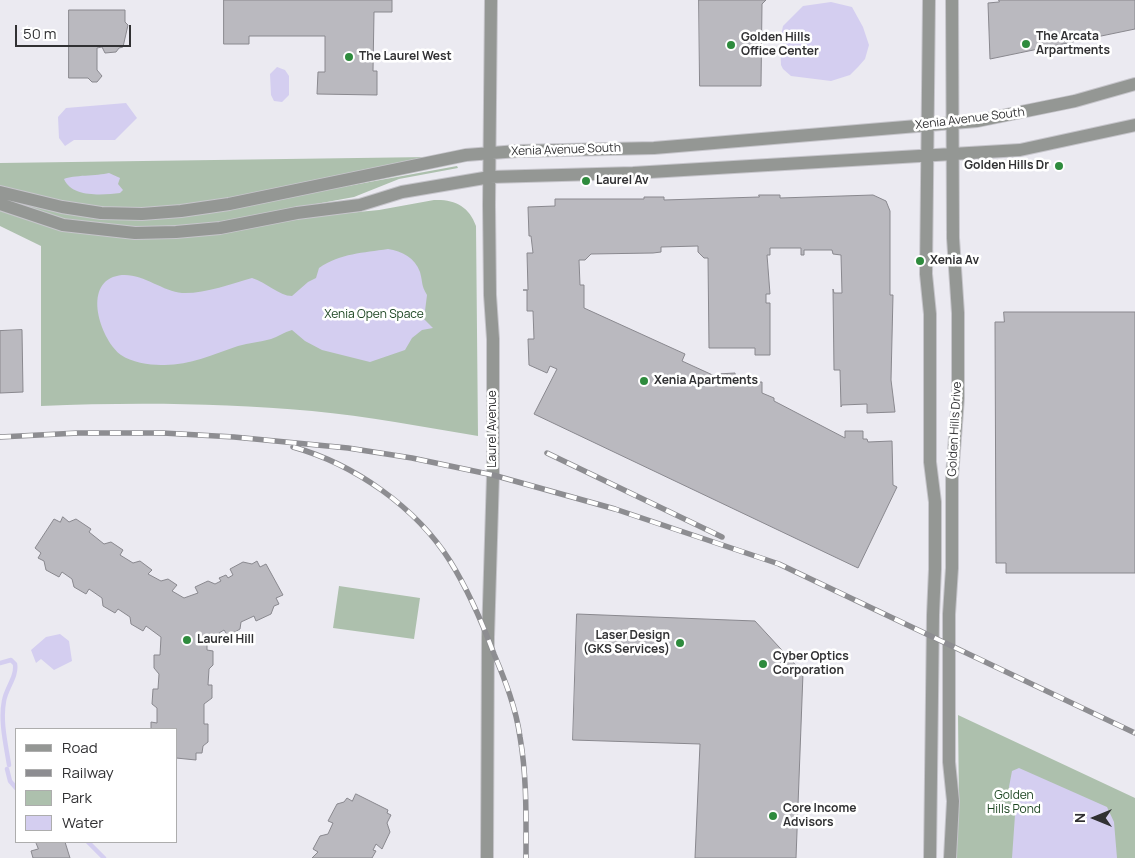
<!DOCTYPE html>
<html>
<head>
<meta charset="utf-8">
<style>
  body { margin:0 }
  #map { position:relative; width:1135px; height:858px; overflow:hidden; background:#ebeaf1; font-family:Manrope,sans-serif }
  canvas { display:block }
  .legend { position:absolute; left:15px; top:728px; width:162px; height:115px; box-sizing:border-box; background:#fff; border:1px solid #adadad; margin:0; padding:6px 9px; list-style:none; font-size:15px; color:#313133 }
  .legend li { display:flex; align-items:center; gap:10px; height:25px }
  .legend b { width:25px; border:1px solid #adadad }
  .north { position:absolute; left:1070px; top:793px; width:50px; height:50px; -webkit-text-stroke:4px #fff; paint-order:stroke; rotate:270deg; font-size:14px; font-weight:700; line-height:20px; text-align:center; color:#313133 }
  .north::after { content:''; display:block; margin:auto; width:18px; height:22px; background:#313133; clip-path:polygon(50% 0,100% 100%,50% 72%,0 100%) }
  .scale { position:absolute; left:15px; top:25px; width:116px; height:22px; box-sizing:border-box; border:2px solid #313133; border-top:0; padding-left:6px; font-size:15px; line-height:18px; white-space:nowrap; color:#313133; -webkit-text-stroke:4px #fff; paint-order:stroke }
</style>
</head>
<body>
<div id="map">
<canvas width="1135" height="858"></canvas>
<ul class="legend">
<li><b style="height:6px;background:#949794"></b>Road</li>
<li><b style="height:6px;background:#8d8d91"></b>Railway</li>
<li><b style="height:14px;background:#adc0ad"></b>Park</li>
<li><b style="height:14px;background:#d4cef0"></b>Water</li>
</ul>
<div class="north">N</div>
<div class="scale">50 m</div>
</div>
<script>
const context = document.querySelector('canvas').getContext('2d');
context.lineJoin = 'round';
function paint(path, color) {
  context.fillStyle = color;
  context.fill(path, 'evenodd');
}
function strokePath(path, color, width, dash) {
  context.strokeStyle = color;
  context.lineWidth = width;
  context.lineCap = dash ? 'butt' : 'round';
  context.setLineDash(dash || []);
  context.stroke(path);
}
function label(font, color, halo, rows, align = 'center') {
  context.font = font + ' Manrope,sans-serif';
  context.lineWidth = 5;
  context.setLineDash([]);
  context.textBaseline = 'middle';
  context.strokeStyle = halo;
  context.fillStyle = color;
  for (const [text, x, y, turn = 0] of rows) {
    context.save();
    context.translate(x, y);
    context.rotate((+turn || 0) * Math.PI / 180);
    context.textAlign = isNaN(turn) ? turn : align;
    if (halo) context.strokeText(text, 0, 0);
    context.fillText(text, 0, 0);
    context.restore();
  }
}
paint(new Path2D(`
  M 429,157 L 412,162 L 204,203 L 152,208 L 105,207 L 46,199 L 0,187 L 0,163 Z
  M 457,166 L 458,168 L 399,179 L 354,197 L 202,225 L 125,227 L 66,220 L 28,209 L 30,206 L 106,218 L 320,191 Z
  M 434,200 C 454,199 469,206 476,226 L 478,436 C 423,427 367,416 312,411 C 222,403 132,402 41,406 L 41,246 L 0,226 L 0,210 L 43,225 L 79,233 L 306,217 L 379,210 Z
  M 339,586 L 420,598 L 414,639 L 333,628 Z
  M 958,715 L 1135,798 L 1135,858 L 956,858 L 959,807 Z`), '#adc0ad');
paint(new Path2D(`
  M 831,2 L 852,7 L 863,27 L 869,45 L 865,59 L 858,67 L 850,75 L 831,81 L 791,76 L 783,69 L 781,65 L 780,40 L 783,26 L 803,6 Z
  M 277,67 L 285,70 L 289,76 L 289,95 L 282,102 L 274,101 L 271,95 L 270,74 Z
  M 126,103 L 137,118 L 115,140 L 74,140 L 65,146 L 59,138 L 58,117 L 66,108 Z
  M 109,173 L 120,178 L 118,184 L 123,190 L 120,193 C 104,195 72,198 64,179 C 73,175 97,176 109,173 Z
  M 388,249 C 402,251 415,258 420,272 C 423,283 421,285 427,295 L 424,319 L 433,328 L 422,330 L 412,338 L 405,350 L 370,362 L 322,350 L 305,341 L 292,330 C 284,332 278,337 271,339 C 260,342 249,343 238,346 C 212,355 188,366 161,365 C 149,365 131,362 121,355 C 102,341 83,289 113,277 C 137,268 160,291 182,293 C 204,294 231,284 252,278 C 266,282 279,296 292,296 L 308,282 L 316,278 L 319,268 C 341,253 363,253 388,249 Z
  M 60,634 L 69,641 L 72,661 L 54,670 L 41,659 L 36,663 L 31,650 L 46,637 Z
  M 1019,768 L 1107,807 L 1114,822 L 1117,858 L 1012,858 L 1015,815 L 1009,787 L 1012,771 Z`), '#d4cef0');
strokePath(new Path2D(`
  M 0,663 L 11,660 L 15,664 C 17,677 6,688 4,701 C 0,721 6,745 9,765
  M 7,769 L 10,781 L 16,788
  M 88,842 L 104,858`), '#d4cef0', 4.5);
const building = new Path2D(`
  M 224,0 L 392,0 L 392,12 L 374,12 L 373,71 L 377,71 L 377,95 L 317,94 L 318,72 L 325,72 L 325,36 L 249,36 L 249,44 L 224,44 Z
  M 699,0 L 766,0 L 762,4 L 761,86 L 700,86 Z
  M 999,0 L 1135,0 L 1135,29 L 990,59 L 988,3 L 999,2 Z
  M 69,10 L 125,10 L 125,22 L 128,25 L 123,47 L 119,48 L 116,52 L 105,53 L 102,47 L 97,48 L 97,70 L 102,76 L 97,82 L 92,82 L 88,78 L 69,78 Z
  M 759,195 L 780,195 L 780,198 L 873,195 L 886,201 L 890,211 L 890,295 L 893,295 L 891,380 L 895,412 L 867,413 L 867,404 L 842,405 L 841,407 L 840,370 L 834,370 L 833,289 L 834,293 L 842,293 L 841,255 L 833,254 L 832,250 L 804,250 L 804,255 L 801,255 L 801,248 L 770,248 L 770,255 L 767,255 L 770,294 L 766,294 L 766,303 L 770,303 L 770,355 L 755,355 L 755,348 L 709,348 L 708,258 L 704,258 L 698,252 L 698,246 L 661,247 L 661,252 L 653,253 L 591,254 L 585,260 L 579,260 L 580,285 L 584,285 L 584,308 L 685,354 L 682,361 L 717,377 L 717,374 L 735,373 L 736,383 L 762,382 L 762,393 L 774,398 L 774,401 L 845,438 L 845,431 L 863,431 L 863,439 L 867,439 L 868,442 L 892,441 L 893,485 L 897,487 L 858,568 L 534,414 L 557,369 L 550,366 L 547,373 L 529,365 L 528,339 L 534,339 L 533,311 L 527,311 L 527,290 L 523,290 L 528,290 L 527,253 L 533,253 L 531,236 L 529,236 L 528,207 L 555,206 L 555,199 L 644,199 L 644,197 L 664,197 L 664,200 L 759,197 Z
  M 1004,312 L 1135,312 L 1135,573 L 1006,573 L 1006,563 L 996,563 L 995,322 L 1004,322 Z
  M 22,330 L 23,392 L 0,393 L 0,331 Z
  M 63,517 L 69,522 L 76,519 L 91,529 L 89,532 L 104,544 L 111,542 L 123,550 L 120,555 L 133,563 L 140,561 L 152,570 L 148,574 L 161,581 L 168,579 L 177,585 L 172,591 L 184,598 L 198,593 L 195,587 L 208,581 L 215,584 L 221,581 L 219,578 L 226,575 L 228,578 L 233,575 L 230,569 L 243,562 L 252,564 L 257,561 L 260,567 L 266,564 L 283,595 L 276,598 L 279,604 L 274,606 L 271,614 L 256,621 L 254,616 L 241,622 L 240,629 L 228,636 L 224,630 L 219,633 L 221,636 L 207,643 L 207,650 L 213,651 L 213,665 L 209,669 L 208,685 L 212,685 L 212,698 L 204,704 L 204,724 L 208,724 L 208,742 L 203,746 L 202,753 L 196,753 L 196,760 L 176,758 L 176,729 L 151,729 L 151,722 L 157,723 L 157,708 L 152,704 L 153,689 L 158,689 L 159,674 L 154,668 L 154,655 L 160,655 L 161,637 L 146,626 L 143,631 L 131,624 L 130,617 L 118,609 L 115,613 L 103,606 L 102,598 L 89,589 L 86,594 L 74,587 L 72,579 L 62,572 L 59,577 L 46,570 L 44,561 L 38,558 L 41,553 L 35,548 L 54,519 L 60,522 Z
  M 577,614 L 755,621 L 803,673 L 796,858 L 695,858 L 700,744 L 573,740 Z
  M 356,794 L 388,810 L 387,813 L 391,815 L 387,823 L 390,832 L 382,849 L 376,844 L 373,850 L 376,851 L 372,858 L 312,858 L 318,852 L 313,849 L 320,836 L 328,834 L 333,823 L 328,821 L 337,804 L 344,802 L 347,798 L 352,801 Z
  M 36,842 L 65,842 L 70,858 L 33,858 L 31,851 L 38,849 Z`);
paint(building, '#bab9bf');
strokePath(building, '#89888e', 1);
const minor = new Path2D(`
  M 929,0 L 926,274 L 930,314 L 930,462 L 935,502 L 935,569 L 933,615 L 930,858
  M 0,192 L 62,207 L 101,213 L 142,214 L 181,211 L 229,204 L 466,155 L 518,151 L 654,148 L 977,121 L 1075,101 L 1135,84
  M 0,204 L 63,225 L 135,233 L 176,232 L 220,228 L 297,213 L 360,205 L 402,192 L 490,177 L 633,173 L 1020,150 L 1135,125
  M 487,858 L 488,637 L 493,475 L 493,339 L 490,295 L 489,205 L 491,0
  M 950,858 L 953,801 L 949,762 L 949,614 L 952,568 L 952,477 L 958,398 L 958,313 L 953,238 L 952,0`);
strokePath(minor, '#c6c5cb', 14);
strokePath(minor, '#949794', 12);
const rail = new Path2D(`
  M 0,437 L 78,433 L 163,433 L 234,437 L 348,448 L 412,458 L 493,475 L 615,509 L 779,564 L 1135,733
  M 293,447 C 354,464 416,507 450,561 C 468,590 482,622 494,654 C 505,680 516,708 520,737 C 527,777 526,818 526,858
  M 547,453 L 722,537`);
strokePath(rail, '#8d8d91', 5.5);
strokePath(rail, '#fff', 4, [11]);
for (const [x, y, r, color] of [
  [1026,44,5,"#2e8b3d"],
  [731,45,5,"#2e8b3d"],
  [349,57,5,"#2e8b3d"],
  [1059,166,5,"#2e8b3d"],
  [586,181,5,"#2e8b3d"],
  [920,261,5,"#2e8b3d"],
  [644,381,5,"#2e8b3d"],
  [187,640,5,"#2e8b3d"],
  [680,643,5,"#2e8b3d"],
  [763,664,5,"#2e8b3d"],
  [773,816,5,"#2e8b3d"]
]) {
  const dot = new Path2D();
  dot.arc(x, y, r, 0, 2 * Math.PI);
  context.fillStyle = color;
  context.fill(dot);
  strokePath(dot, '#fff', 2);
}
label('bold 12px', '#313133', '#fff', [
  ["The Arcata",1036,37],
  ["Arpartments",1036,51],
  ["Golden Hills",741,38],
  ["Office Center",741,52],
  ["The Laurel West",359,57],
  ["Golden Hills Dr",1049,166,"right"],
  ["Laurel Av",596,181],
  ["Xenia Av",930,261],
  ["Xenia Apartments",654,381],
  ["Laser Design",670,636,"right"],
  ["(GKS Services)",670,650,"right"],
  ["Laurel Hill",197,640],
  ["Cyber Optics",773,657],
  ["Corporation",773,671],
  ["Core Income",783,809],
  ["Advisors",783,823]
], 'left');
label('12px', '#313133', '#fff', [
  ["Xenia Avenue South",970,119,-7],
  ["Xenia Avenue South",566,150,-2],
  ["Laurel Avenue",493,429,-90],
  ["Golden Hills Drive",955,429,-87]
]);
label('12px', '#1c4521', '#fff', [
  ["Xenia Open Space",374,315],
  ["Golden",1014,796],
  ["Hills Pond",1014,810]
]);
</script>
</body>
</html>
